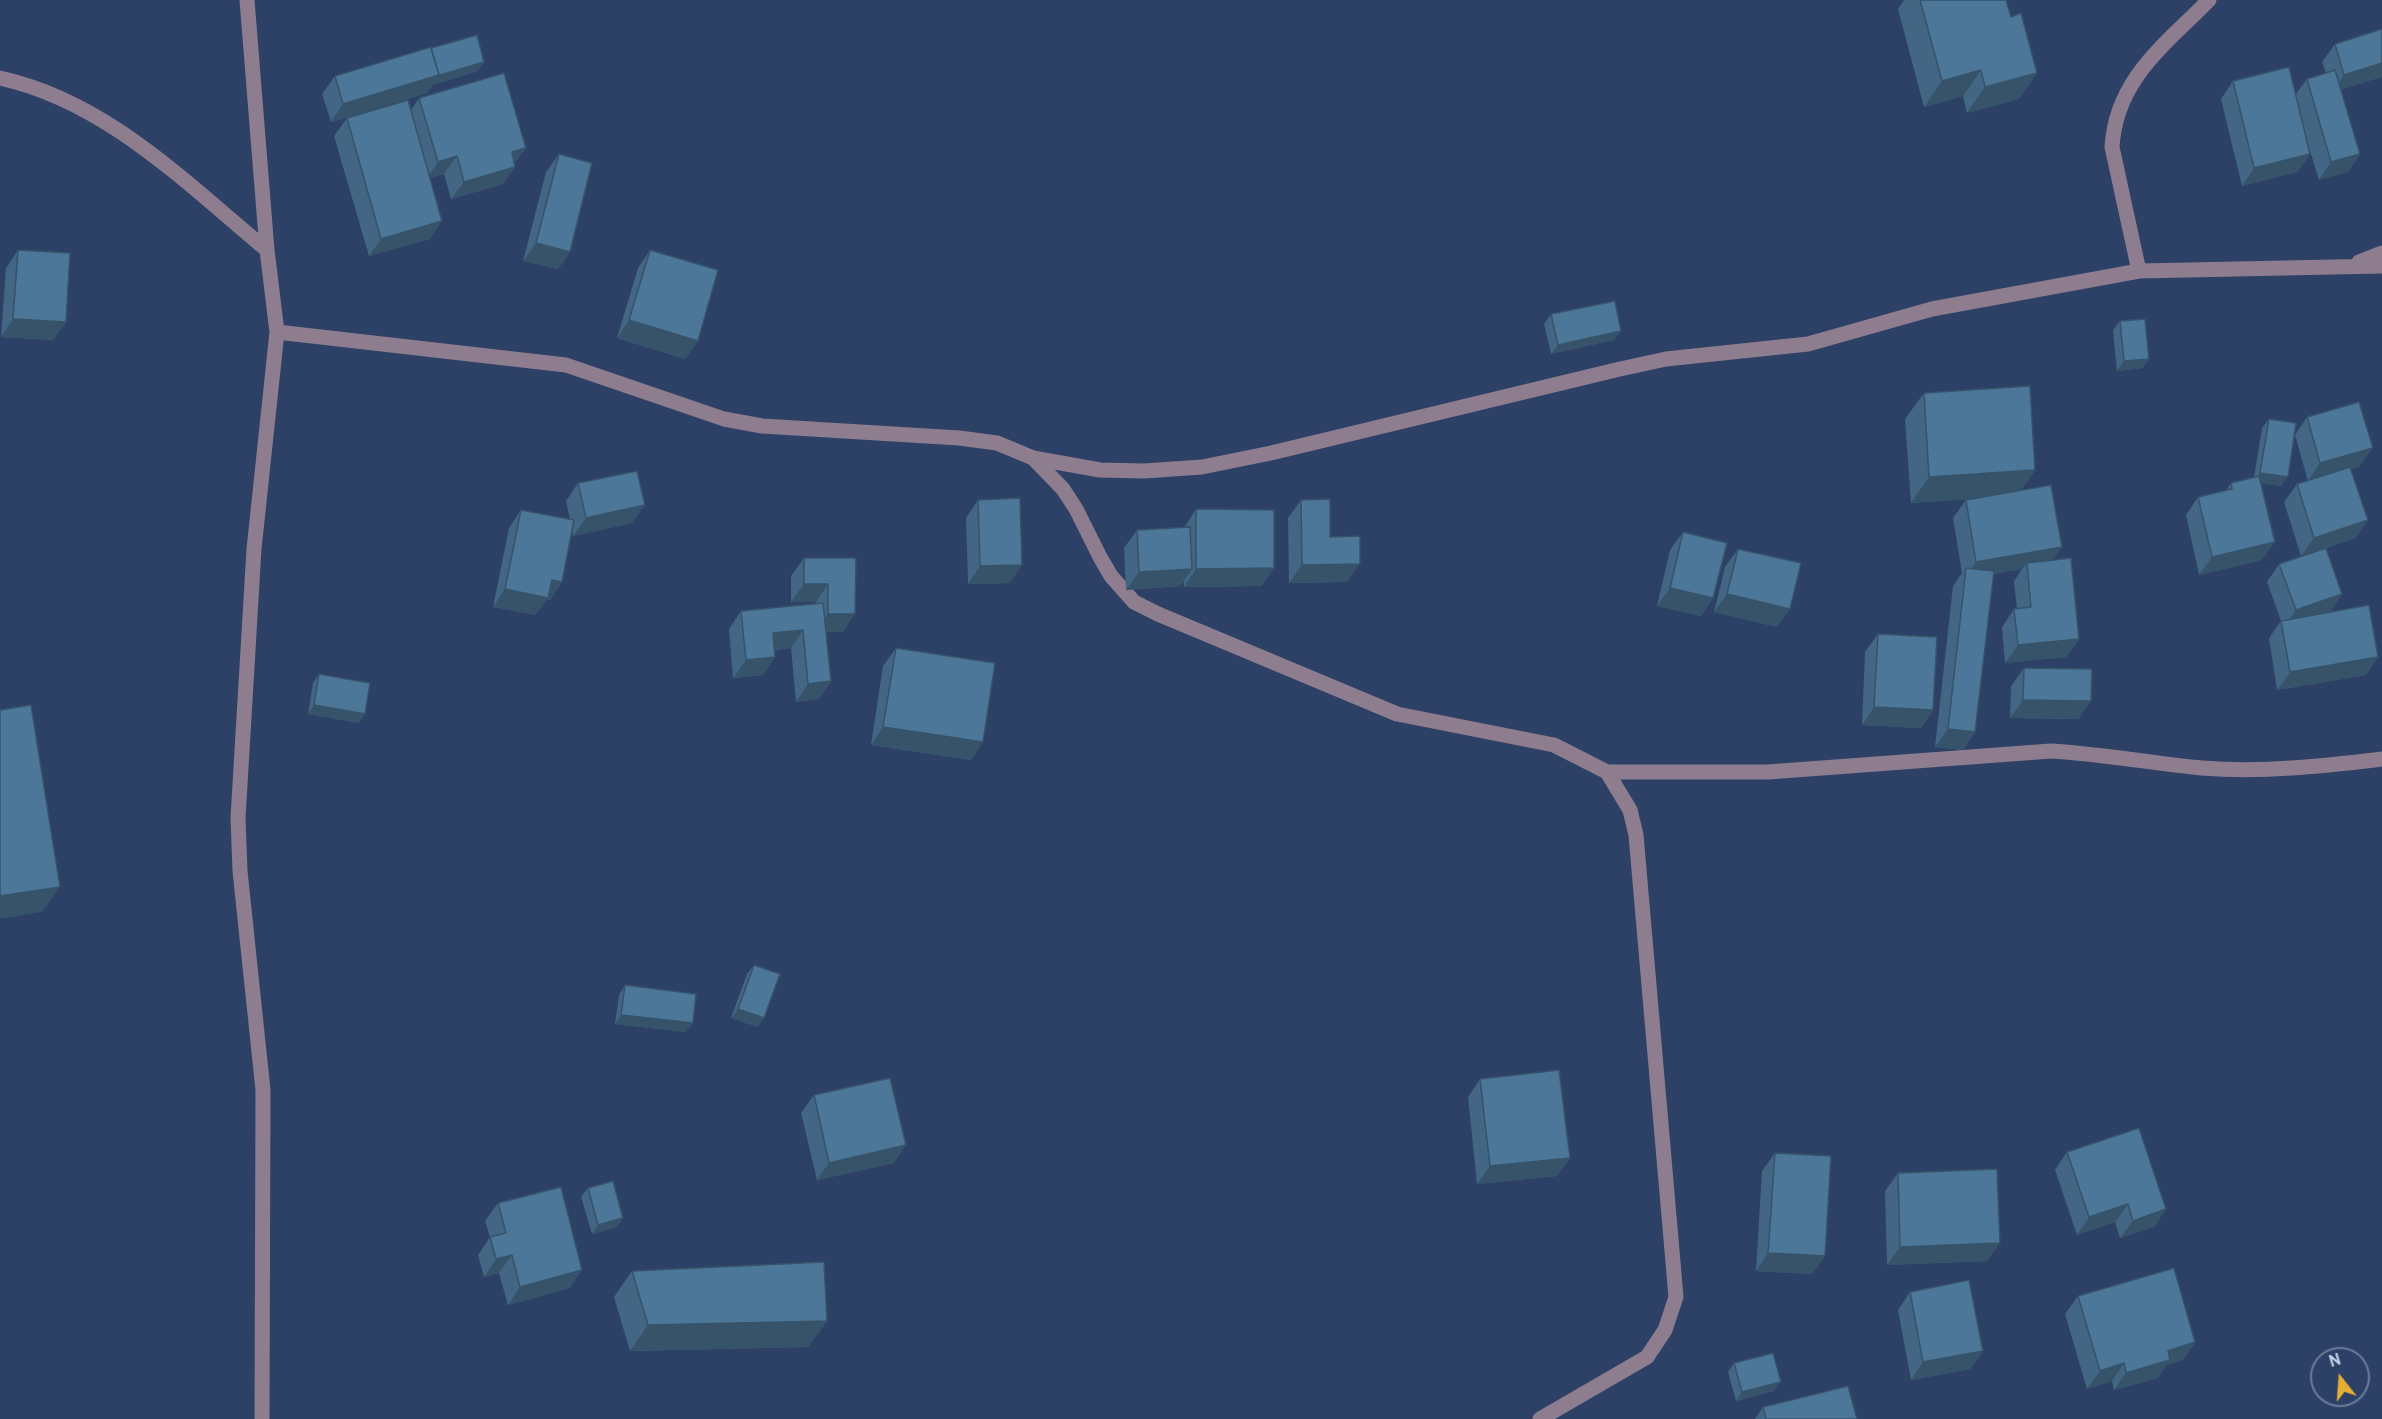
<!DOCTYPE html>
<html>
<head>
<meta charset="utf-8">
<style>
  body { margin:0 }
  #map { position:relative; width:2382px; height:1419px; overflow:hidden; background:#2d4066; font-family:Overpass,sans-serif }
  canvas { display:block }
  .north { position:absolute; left:2310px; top:1347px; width:60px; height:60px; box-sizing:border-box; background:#2d4066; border:2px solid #6b7c9c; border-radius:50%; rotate:343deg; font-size:16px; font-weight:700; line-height:24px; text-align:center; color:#c9d5ec }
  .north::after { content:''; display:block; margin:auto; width:21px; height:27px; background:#e4ae35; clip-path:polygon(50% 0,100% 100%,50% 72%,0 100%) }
</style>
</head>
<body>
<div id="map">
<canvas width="2382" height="1419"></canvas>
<div class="north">N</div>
</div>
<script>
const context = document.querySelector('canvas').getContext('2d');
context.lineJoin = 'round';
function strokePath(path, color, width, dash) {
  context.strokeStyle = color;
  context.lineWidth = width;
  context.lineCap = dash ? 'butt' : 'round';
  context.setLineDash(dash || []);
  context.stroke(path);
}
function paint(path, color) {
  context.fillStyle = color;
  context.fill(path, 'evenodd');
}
strokePath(new Path2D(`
  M 247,0 L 267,250 L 277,332 L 254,549 L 238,818 L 240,871 L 263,1090 L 262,1419
  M 0,78 C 106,101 186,183 267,250
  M 2359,262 L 2382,253
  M 2139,271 L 2112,147 C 2116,79 2165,45 2209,0
  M 277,332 L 566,365 L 724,419 L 762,426 L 959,438 L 997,443 L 1033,458 L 1063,489 L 1076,509 L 1100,557 L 1111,576 L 1134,602 L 1158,614 L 1397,714 L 1554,745 L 1607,772 L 1768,772 L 2051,751 C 2102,754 2152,763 2202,768 C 2263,773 2322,766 2382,759
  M 1033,458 L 1100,470 L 1144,471 L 1202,467 L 1271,453 L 1620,369 L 1666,359 L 1808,344 L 1932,309 L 2139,271 L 2382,266
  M 1540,1419 L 1647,1357 L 1665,1330 L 1676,1297 L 1636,835 L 1630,810 L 1607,772`), '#8d7d8e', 15);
paint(new Path2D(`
  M 1904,0 L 2006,0 L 2011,17 L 2037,73 L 2019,99 L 1967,113 L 1963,96 L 1924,107 L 1898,9 Z
  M 2382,29 L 2341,90 L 2360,154 L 2348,172 L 2319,180 L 2304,131 L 2310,154 L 2297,172 L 2242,186 L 2221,99 L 2233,81 L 2295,95 L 2307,79 L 2326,73 L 2322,62 L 2335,44 Z
  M 478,71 L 433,85 L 427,93 L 331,122 L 322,94 L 335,76 Z
  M 419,98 L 515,163 L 515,167 L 503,184 L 451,199 L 444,174 L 430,178 L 430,239 L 369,256 L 334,136 L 347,118 L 411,110 Z
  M 559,154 L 570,252 L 558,269 L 523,261 L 546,172 Z
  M 18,250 L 66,322 L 53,340 L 1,337 L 6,268 Z
  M 650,250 L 698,341 L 685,359 L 617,338 L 638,268 Z
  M 1551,314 L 1614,340 L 1551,354 L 1544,324 Z
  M 2120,321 L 2143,368 L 2117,371 L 2113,330 Z
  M 1924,393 L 2035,470 L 2021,490 L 2062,547 L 2053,560 L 2079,639 L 2066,657 L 2005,663 L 2002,627 L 2014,609 L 2017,609 L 2014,581 L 2022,569 L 1993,574 L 1975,732 L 1963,750 L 1935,747 L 1953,586 L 1962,573 L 1953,518 L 1966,500 L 1971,499 L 1911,503 L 1905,419 Z
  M 2307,417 L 2360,466 L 2351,469 L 2356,538 L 2326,548 L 2342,594 L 2330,612 L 2378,657 L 2366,675 L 2277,690 L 2269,638 L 2281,621 L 2267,582 L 2279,564 L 2301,556 L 2284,502 L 2297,484 L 2308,481 L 2295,435 L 2281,486 L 2261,483 L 2262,560 L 2199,575 L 2186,515 L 2198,497 L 2226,491 L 2231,483 L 2254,477 L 2262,428 L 2269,419 L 2295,435 Z
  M 578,483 L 632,523 L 573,536 L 572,531 L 562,582 L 550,600 L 547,599 L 535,615 L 493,607 L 509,528 L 521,510 L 570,519 L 566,501 Z
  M 978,500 L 1010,583 L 968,584 L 966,518 Z
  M 1301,500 L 1330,537 L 1347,582 L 1289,583 L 1288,518 Z
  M 1196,509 L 1262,586 L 1184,587 L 1184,581 L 1180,586 L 1126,590 L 1124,548 L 1137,530 L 1184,528 Z
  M 1683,532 L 1713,598 L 1701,616 L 1657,606 L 1670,550 Z
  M 1738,549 L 1777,627 L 1714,612 L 1725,567 Z
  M 804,558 L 856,558 L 843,632 L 826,632 L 831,681 L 819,699 L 796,702 L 791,648 L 775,650 L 775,657 L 763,675 L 733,678 L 729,629 L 741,611 L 816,604 L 816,602 L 791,602 L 791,576 Z
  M 1878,634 L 1933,710 L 1921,728 L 1862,725 L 1865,652 Z
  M 896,648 L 983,742 L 971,760 L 871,745 L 883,666 Z
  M 2024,668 L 2091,701 L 2078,719 L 2010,718 L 2011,686 Z
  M 319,674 L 359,723 L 308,714 L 313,683 Z
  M 754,965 L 758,1027 L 731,1018 L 747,974 Z
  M 625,985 L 686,1032 L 615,1024 L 619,995 Z
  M 1480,1079 L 1570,1158 L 1557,1176 L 1477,1184 L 1468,1097 Z
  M 814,1095 L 894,1163 L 817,1180 L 801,1113 Z
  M 2067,1152 L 2166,1209 L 2154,1227 L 2120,1238 L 2115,1222 L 2077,1235 L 2055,1170 Z
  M 1775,1153 L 1825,1256 L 1812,1274 L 1756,1271 L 1762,1171 Z
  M 1898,1173 L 1987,1261 L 1887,1265 L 1885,1191 Z
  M 588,1188 L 617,1227 L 592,1234 L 581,1197 Z
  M 498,1203 L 570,1288 L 508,1305 L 499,1273 L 484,1277 L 478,1255 L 490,1237 L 485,1221 Z
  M 632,1271 L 827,1321 L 808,1347 L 630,1351 L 614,1297 Z
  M 1910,1292 L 1971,1369 L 1911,1380 L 1898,1310 Z
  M 2078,1296 L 2195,1342 L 2183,1360 L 2166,1365 L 2158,1378 L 2114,1390 L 2112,1381 L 2087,1389 L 2065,1314 Z
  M 1734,1363 L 1774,1391 L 1736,1401 L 1728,1372 Z
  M 1763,1407 L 1857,1419 L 1755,1419 Z`), '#426683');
paint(new Path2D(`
  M 484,62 L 478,71 L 433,85 L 427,93 L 331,122 L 343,104 Z
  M 2382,63 L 2382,77 L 2332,93 L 2344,75 Z
  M 1981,70 L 1963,96 L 1924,107 L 1942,81 Z
  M 2037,73 L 2019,99 L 1967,113 L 1985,87 Z
  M 526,148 L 513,166 L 512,152 Z
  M 2310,154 L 2297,172 L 2242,186 L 2254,168 Z
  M 2360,154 L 2348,172 L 2319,180 L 2331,162 Z
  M 457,156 L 444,174 L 426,179 L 438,162 Z
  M 515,167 L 503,184 L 451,199 L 464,182 Z
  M 442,221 L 430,239 L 369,256 L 381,239 Z
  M 536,243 L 570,252 L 558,269 L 523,261 Z
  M 13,319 L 66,322 L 53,340 L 1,337 Z
  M 629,320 L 698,341 L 685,359 L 617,338 Z
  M 1621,331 L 1614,340 L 1551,354 L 1558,345 Z
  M 2149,359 L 2143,368 L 2117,371 L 2124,361 Z
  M 2373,448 L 2360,466 L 2308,481 L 2320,463 Z
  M 2035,470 L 2017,496 L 1911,503 L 1929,477 Z
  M 2260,473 L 2288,477 L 2281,486 L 2254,482 Z
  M 645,505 L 632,523 L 573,536 L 586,518 Z
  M 2368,520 L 2356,538 L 2301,556 L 2314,538 Z
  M 2275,542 L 2262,560 L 2199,575 L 2212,557 Z
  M 2062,547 L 2050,565 L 2027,563 L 2022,569 L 1965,579 L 1976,562 Z
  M 1360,564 L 1347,582 L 1289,583 L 1302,565 Z
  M 1022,565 L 1010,583 L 968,584 L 980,566 Z
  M 1274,568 L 1262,586 L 1184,587 L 1196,569 Z
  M 1192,569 L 1180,586 L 1126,590 L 1139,572 Z
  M 552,580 L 562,582 L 550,600 L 547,599 L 535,615 L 493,607 L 505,589 Z
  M 804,584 L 828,584 L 816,602 L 791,602 Z
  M 1670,588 L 1713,598 L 1701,616 L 1657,606 Z
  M 1727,594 L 1790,609 L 1777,627 L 1714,612 Z
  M 2342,594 L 2330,612 L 2283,628 L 2296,610 Z
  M 828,614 L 855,614 L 843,632 L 816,632 Z
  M 803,630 L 791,648 L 761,651 L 773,633 Z
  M 2079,639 L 2066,657 L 2005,663 L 2018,645 Z
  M 775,657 L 763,675 L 733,678 L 746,660 Z
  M 2378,657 L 2366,675 L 2277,690 L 2290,672 Z
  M 831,681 L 819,699 L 796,702 L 808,684 Z
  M 2023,700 L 2091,701 L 2078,719 L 2010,718 Z
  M 314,705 L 365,714 L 359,723 L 308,714 Z
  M 1874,707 L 1933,710 L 1921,728 L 1862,725 Z
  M 883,727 L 983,742 L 971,760 L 871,745 Z
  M 1948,729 L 1975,732 L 1963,750 L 1935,747 Z
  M 60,887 L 42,912 L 0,919 L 0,896 Z
  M 738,1009 L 764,1018 L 758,1027 L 731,1018 Z
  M 621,1015 L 693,1023 L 686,1032 L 615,1024 Z
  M 906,1145 L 894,1163 L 817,1180 L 829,1163 Z
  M 1570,1158 L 1557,1176 L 1477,1184 L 1490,1166 Z
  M 2128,1204 L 2115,1222 L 2077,1235 L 2089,1217 Z
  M 2166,1209 L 2154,1227 L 2120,1238 L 2133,1221 Z
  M 623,1218 L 617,1227 L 592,1234 L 598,1225 Z
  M 2000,1243 L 1987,1261 L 1887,1265 L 1900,1247 Z
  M 1768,1253 L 1825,1256 L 1812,1274 L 1756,1271 Z
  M 512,1255 L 499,1273 L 484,1277 L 496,1259 Z
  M 582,1270 L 570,1288 L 508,1305 L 520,1287 Z
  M 827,1321 L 808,1347 L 630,1351 L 648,1325 Z
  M 2195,1342 L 2183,1360 L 2166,1365 L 2158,1378 L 2114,1390 L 2126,1373 L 2168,1351 Z
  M 1983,1351 L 1971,1369 L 1911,1380 L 1923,1362 Z
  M 2124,1363 L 2112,1381 L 2087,1389 L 2100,1371 Z
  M 1781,1382 L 1774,1391 L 1736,1401 L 1742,1392 Z`), '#36536a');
const building = new Path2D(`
  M 1920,0 L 2006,0 L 2011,17 L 2021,13 L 2037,73 L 1985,87 L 1981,70 L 1942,81 Z
  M 2382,29 L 2382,63 L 2344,75 L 2335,44 Z
  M 477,35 L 484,62 L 437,76 L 439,75 L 431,48 Z
  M 431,47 L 439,75 L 343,104 L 335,76 Z
  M 2289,67 L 2310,154 L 2254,168 L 2233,81 Z
  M 2335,70 L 2360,154 L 2331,162 L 2307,79 Z
  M 504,73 L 526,148 L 512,152 L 515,167 L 464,182 L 457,156 L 438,162 L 419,98 Z
  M 408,100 L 442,221 L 381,239 L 347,118 Z
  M 559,154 L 592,163 L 570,252 L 536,243 Z
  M 18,250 L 70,253 L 66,322 L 13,319 Z
  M 650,250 L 718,270 L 698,341 L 629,320 Z
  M 1615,301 L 1621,331 L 1558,345 L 1551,314 Z
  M 2145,319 L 2149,359 L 2124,361 L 2120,321 Z
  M 2030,386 L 2035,470 L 1929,477 L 1924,393 Z
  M 2359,402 L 2373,448 L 2320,463 L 2307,417 Z
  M 2269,419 L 2296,423 L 2288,477 L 2260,473 Z
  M 2350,467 L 2368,520 L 2314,538 L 2297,484 Z
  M 637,471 L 645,505 L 586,518 L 578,483 Z
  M 2259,476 L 2275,542 L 2212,557 L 2198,497 L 2232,489 L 2231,483 Z
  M 2051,485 L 2062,547 L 1976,562 L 1966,500 Z
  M 1020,498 L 1022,565 L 980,566 L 978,500 Z
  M 1330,499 L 1330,537 L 1360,536 L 1360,564 L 1302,565 L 1301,500 Z
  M 1196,509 L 1274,510 L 1274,568 L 1196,569 Z
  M 521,510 L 574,520 L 562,582 L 552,580 L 548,598 L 505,589 Z
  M 1190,527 L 1192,569 L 1139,572 L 1137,530 Z
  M 1683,532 L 1727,543 L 1713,598 L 1670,588 Z
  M 2326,548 L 2342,594 L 2296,610 L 2279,564 Z
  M 1738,549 L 1801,563 L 1790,609 L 1727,594 Z
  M 804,558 L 856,558 L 855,614 L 828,614 L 828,584 L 804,584 Z
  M 2071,558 L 2079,639 L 2018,645 L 2014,609 L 2031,607 L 2027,563 Z
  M 1966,568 L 1994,571 L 1975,732 L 1948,729 Z
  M 823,603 L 831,681 L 808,684 L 803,630 L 773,633 L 775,657 L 746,660 L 741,611 Z
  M 2369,605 L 2378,657 L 2290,672 L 2281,621 Z
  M 1878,634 L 1937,637 L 1933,710 L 1874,707 Z
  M 896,648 L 995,663 L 983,742 L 883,727 Z
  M 2024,668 L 2092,669 L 2091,701 L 2023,700 Z
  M 319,674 L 370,683 L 365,714 L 314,705 Z
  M 31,705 L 60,887 L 0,896 L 0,710 Z
  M 754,965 L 780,974 L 764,1018 L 738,1009 Z
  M 625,985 L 696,994 L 693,1023 L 621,1015 Z
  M 1559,1070 L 1570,1158 L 1490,1166 L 1480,1079 Z
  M 890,1078 L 906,1145 L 829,1163 L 814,1095 Z
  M 2139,1128 L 2166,1209 L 2133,1221 L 2128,1204 L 2089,1217 L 2067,1152 Z
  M 1775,1153 L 1831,1156 L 1825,1256 L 1768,1253 Z
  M 1997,1169 L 2000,1243 L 1900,1247 L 1898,1173 Z
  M 613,1181 L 623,1218 L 598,1225 L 588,1188 Z
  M 561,1187 L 582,1270 L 520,1287 L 512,1255 L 496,1259 L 490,1237 L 506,1233 L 498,1203 Z
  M 824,1262 L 827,1321 L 648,1325 L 632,1271 Z
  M 2174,1268 L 2195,1342 L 2168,1351 L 2170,1360 L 2126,1373 L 2124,1363 L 2100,1371 L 2078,1296 Z
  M 1969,1280 L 1983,1351 L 1923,1362 L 1910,1292 Z
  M 1773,1353 L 1781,1382 L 1742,1392 L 1734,1363 Z
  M 1848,1386 L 1857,1419 L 1766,1419 L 1763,1407 Z`);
paint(building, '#4d7798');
strokePath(building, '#36536a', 1.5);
</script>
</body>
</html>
